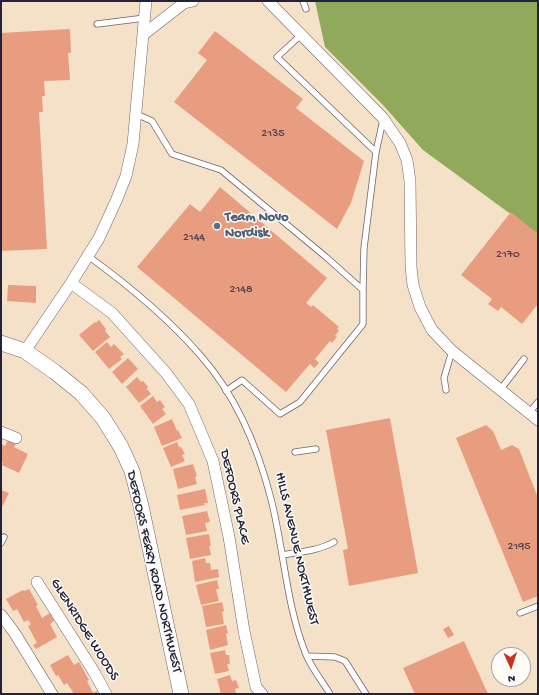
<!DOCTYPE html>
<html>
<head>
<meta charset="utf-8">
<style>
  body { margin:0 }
  #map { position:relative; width:539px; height:695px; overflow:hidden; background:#f5e1c8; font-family:"Gochi Hand",sans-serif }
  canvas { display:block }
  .frame { position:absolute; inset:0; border:2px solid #22223b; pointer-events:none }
  .north { position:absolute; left:491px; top:647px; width:40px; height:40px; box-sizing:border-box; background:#fdfcf7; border:1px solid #a5a5ac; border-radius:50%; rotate:177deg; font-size:11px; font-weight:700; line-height:16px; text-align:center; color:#22223b }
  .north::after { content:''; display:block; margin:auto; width:14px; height:18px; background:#c8321e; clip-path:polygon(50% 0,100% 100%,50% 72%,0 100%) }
</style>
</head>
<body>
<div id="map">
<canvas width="539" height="695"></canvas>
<div class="frame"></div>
<div class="north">N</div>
</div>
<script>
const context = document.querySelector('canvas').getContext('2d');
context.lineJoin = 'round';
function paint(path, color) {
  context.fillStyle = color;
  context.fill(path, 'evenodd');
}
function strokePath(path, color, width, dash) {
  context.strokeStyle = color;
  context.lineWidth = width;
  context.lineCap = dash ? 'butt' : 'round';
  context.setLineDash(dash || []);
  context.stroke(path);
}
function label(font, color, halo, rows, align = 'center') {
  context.font = font + ' "Gochi Hand",sans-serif';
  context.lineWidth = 3;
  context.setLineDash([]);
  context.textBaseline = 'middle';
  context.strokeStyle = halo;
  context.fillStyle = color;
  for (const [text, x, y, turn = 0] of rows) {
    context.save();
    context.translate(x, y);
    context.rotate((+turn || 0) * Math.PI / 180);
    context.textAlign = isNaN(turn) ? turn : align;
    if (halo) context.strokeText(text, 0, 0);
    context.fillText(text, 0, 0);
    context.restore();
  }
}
paint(new Path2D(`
  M 315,1 L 538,1 L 538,234 L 423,150 L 383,105 L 325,47 Z`), '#90a95b');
paint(new Path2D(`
  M 70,29 L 71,53 L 68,53 L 70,80 L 44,81 L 45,96 L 42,96 L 43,112 L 39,112 L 47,249 L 1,251 L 1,33 Z
  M 215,31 L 303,99 L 296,108 L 364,161 L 351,203 L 337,229 L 174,102 L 207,60 L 198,53 Z
  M 220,187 L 327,278 L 306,303 L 311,307 L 313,305 L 339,327 L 337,329 L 339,330 L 335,336 L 337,337 L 332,343 L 330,341 L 315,359 L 319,363 L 314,368 L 310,364 L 286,392 L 137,267 L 190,204 L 200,212 Z
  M 511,212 L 538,234 L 538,304 L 522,324 L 501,307 L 498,311 L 488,304 L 492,299 L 461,275 Z
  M 8,285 L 36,286 L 36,303 L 7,301 Z
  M 99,320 L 106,329 L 105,331 L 110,337 L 93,351 L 79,335 L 95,322 L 96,323 Z
  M 107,342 L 111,347 L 114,344 L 124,354 L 120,357 L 122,359 L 109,369 L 95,352 Z
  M 128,358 L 138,369 L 122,384 L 112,372 Z
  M 137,377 L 141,382 L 143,381 L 148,387 L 147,389 L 151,394 L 139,403 L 126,387 Z
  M 153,396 L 157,402 L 160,400 L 165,407 L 162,409 L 166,414 L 153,424 L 140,406 Z
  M 390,418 L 418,573 L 349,586 L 343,550 L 348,549 L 326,430 Z
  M 172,419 L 177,431 L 178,430 L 182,438 L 162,446 L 154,427 Z
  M 486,425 L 493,431 L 501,450 L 512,445 L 519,449 L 538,498 L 538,596 L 523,602 L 456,438 Z
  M 9,438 L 17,442 L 14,447 L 28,454 L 19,473 L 2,465 L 3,462 L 1,461 L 1,444 L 5,446 Z
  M 177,442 L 179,447 L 181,447 L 185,454 L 182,455 L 185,461 L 171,467 L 163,448 Z
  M 193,464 L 197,476 L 195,477 L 197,484 L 178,489 L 173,469 Z
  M 205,489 L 208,503 L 204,503 L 205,505 L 180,510 L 177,495 Z
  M 1,490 L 9,493 L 1,509 Z
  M 207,511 L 210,522 L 205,523 L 207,531 L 186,535 L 182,516 Z
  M 209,534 L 211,546 L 209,546 L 211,555 L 190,559 L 186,538 Z
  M 205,558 L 206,563 L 210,563 L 211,570 L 218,569 L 219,577 L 195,582 L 192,561 Z
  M 217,580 L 219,589 L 216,589 L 219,601 L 201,605 L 196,585 Z
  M 29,589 L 38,605 L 36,606 L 42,618 L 50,613 L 54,621 L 50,624 L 57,637 L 36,649 L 33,645 L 37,643 L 28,626 L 31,624 L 28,620 L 24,622 L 17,609 L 13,611 L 6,599 L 23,590 L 24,591 Z
  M 222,602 L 224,611 L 222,612 L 224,624 L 206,627 L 202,606 Z
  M 226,625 L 228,633 L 226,634 L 228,645 L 210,650 L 206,630 Z
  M 449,626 L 454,635 L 448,638 L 443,629 Z
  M 464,641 L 488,694 L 415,694 L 403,668 Z
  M 225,650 L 226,655 L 229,655 L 230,664 L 227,664 L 229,671 L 215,674 L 210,653 Z
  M 68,655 L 74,665 L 79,662 L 89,680 L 87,681 L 93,693 L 97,691 L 98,694 L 74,694 L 67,683 L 64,685 L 58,675 L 56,676 L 50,665 Z
  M 230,675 L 232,681 L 236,680 L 239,688 L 235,689 L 236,694 L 221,694 L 217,679 Z`), '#e89d81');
const lane = new Path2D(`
  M 303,1 L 306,9
  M 97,24 L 145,18
  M 301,35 L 277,57 L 376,152
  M 136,114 L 152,121 L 172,154 L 221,170 L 326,257 L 363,290
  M 88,256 C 128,285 168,318 201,356 C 236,396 258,448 271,499 C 284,550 286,603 305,652 C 310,666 322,681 330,694
  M 446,390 L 444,378 L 452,351
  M 500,390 L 524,359
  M 226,391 L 242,380 L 280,414 L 300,402 L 363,324 L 363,290 L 364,248 L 376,152 L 383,120
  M 529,413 L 538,402
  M 295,452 L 316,449
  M 1,543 L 4,537
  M 282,555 C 299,552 318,551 334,542
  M 520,613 L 538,606
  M 307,656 L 335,657 L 345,661 L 366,694`);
const street = new Path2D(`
  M 268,1 L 383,118 L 400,143 L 407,160 L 410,181 L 411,267 L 413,285 L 420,307 L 432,330 L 452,351 L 538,420
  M 144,34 L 184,3 L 193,1
  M 71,283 L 112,313 L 166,373 L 189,404 L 213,461 L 229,537 L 244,631 L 256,687 L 262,694
  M 25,351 L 71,283 L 99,238 L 116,201 L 126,176 L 133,144 L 146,1
  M 1,432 L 16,438
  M 37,582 L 94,672 L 106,694
  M 1,615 L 14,632 L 52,694`);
const secondary = new Path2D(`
  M 1,343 L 25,351 L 55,372 L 81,393 L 103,418 L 121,447 L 132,471 L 141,506 L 181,694`);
strokePath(lane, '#6c656c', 7);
strokePath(street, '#6c656c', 12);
strokePath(secondary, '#6c656c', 16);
strokePath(lane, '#fff', 5.5);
strokePath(street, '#fff', 11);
strokePath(secondary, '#fff', 15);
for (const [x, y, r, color] of [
  [217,226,4,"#5c6f8a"]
]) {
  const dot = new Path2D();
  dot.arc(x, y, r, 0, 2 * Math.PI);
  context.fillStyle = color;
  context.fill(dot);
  strokePath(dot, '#fdfcf7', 1.5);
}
label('12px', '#54414c', null, [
  ["2135",273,134],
  ["2144",194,238],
  ["2170",508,255],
  ["2148",241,290],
  ["2195",519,547]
]);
label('bold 14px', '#4e5e75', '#fdfcf7', [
  ["Team Novo",225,218],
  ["Nordisk",225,234]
], 'left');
label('14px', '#22223b', '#fdfcf7', [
  ["DEFOORS PLACE",234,497,77],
  ["HILLS AVENUE NORTHWEST",296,549,77],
  ["DEFOORS FERRY ROAD NORTHWEST",153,572,77],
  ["GLENRIDGE WOODS",84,630,58]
]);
</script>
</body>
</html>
